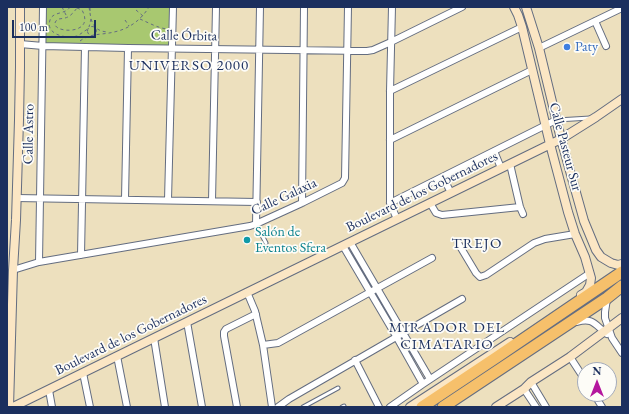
<!DOCTYPE html>
<html>
<head>
<meta charset="utf-8">
<style>
  body { margin:0 }
  #map { position:relative; width:629px; height:414px; overflow:hidden; background:#ede0be; font-family:"EB Garamond",serif }
  canvas { display:block }
  .frame { position:absolute; inset:0; border:8px solid #1b2f5e; pointer-events:none }
  .north { position:absolute; left:577px; top:362px; width:40px; height:40px; box-sizing:border-box; background:#fdfcf7; border:1px solid #a3aaba; border-radius:50%; rotate:0deg; font-size:11px; font-weight:700; line-height:16px; text-align:center; color:#1b2f5e }
  .north::after { content:''; display:block; margin:auto; width:14px; height:18px; background:#b5179e; clip-path:polygon(50% 0,100% 100%,50% 72%,0 100%) }
  .scale { position:absolute; left:12px; top:20px; width:84px; height:18px; box-sizing:border-box; border:2px solid #1b2f5e; border-top:0; padding-left:5px; font-size:12px; line-height:14px; white-space:nowrap; color:#1b2f5e; -webkit-text-stroke:3px #fdfcf7; paint-order:stroke }
</style>
</head>
<body>
<div id="map">
<canvas width="629" height="414"></canvas>
<div class="frame"></div>
<div class="north">N</div>
<div class="scale">100 m</div>
</div>
<script>
const context = document.querySelector('canvas').getContext('2d');
context.lineJoin = 'round';
function paint(path, color) {
  context.fillStyle = color;
  context.fill(path, 'evenodd');
}
function strokePath(path, color, width, dash) {
  context.strokeStyle = color;
  context.lineWidth = width;
  context.lineCap = dash ? 'butt' : 'round';
  context.setLineDash(dash || []);
  context.stroke(path);
}
function label(font, color, halo, rows, align = 'center') {
  context.font = font + ' "EB Garamond",serif';
  context.lineWidth = 3.5;
  context.setLineDash([]);
  context.textBaseline = 'middle';
  context.strokeStyle = halo;
  context.fillStyle = color;
  for (const [text, x, y, turn = 0] of rows) {
    context.save();
    context.translate(x, y);
    context.rotate((+turn || 0) * Math.PI / 180);
    context.textAlign = isNaN(turn) ? turn : align;
    if (halo) context.strokeText(text, 0, 0);
    context.fillText(text, 0, 0);
    context.restore();
  }
}
paint(new Path2D(`
  M 43,7 L 173,7 L 172,48 L 43,46 Z`), '#a8c870');
const lane = new Path2D(`
  M 557,120 L 590,118
  M 256,224 L 266,243
  M 303,407 L 338,388
  M 342,407 L 344,406`);
const street = new Path2D(`
  M 392,7 L 390,91 L 390,203 L 397,219
  M 595,21 L 606,46
  M 20,44 L 43,46 L 128,48 L 367,51 L 373,50 L 391,42 L 462,7
  M 539,48 L 622,8
  M 390,91 L 522,27
  M 390,140 L 532,70
  M 494,151 L 501,168
  M 510,164 L 520,207 L 523,214
  M 443,177 L 451,193
  M 16,198 L 257,202
  M 125,199 L 128,48
  M 168,200 L 173,7
  M 212,201 L 216,7
  M 302,203 L 304,7
  M 390,203 L 556,120
  M 430,203 L 436,213 L 442,215 L 520,207
  M 256,224 L 260,7
  M 350,242 L 430,379
  M 458,243 L 476,273 L 480,277 L 486,275 L 534,243 L 545,239 L 575,234
  M 343,246 L 396,336 L 423,384
  M 81,255 L 85,47
  M 39,262 L 43,7
  M 13,270 L 39,262 L 250,226 L 256,224 L 302,203 L 342,183 L 345,178 L 348,7
  M 247,292 L 255,311 L 263,345 L 272,407
  M 607,299 L 605,312 L 605,318 L 612,338 L 622,353
  M 187,322 L 202,407
  M 577,322 C 593,317 595,325 607,334
  M 154,338 L 165,407
  M 263,345 L 278,343 L 432,258
  M 117,356 L 127,407
  M 570,357 L 585,380
  M 355,360 L 379,407
  M 83,373 L 90,407
  M 531,382 L 546,407
  M 524,389 L 536,407
  M 49,390 L 52,407
  M 594,394 L 602,407
  M 237,407 L 224,336 L 224,332 L 226,329 L 256,314
  M 278,407 L 289,399 L 462,299
  M 390,407 L 423,384 L 590,273`);
const secondary = new Path2D(`
  M 514,7 L 518,15 L 522,27 L 550,144 L 568,212 L 575,234 L 585,257 L 591,278 L 590,285 L 586,292 L 581,295
  M 526,7 L 539,48 L 561,139 L 584,221 L 596,250 L 601,257 L 611,263 L 618,265 L 622,264
  M 9,407 L 13,270 L 16,220 L 19,120 L 20,67 L 20,7
  M 13,407 L 561,139 L 596,117 L 622,99
  M 410,407 L 510,342
  M 496,407 L 524,389 L 531,382 L 570,357 L 622,318`);
const highway = new Path2D(`
  M 422,407 L 497,357 L 622,272
  M 443,407 L 607,298 L 622,286`);
strokePath(lane, '#646d80', 5);
strokePath(street, '#646d80', 8);
strokePath(secondary, '#646d80', 10);
strokePath(highway, '#646d80', 13);
strokePath(new Path2D(`
  M 62,7 L 67,17
  M 70,7 C 65,15 53,11 50,20 C 45,35 67,39 77,36 C 81,34 84,31 88,29
  M 89,7 L 91,19 L 89,27
  M 77,8 L 82,10 C 97,37 47,33 56,21 C 58,18 62,19 65,18 C 70,17 74,12 77,8 Z
  M 136,10 L 143,16
  M 90,11 L 90,7
  M 91,19 C 94,28 98,31 107,32
  M 140,19 C 149,23 158,28 167,29
  M 125,20 L 129,26
  M87.5 31a4.5 4.5 0 1 1 9 0a4.5 4.5 0 1 1-9 0Z
  M 80,41 C 90,33 103,35 114,32 C 129,29 141,20 149,7`), '#646d80', 1, [3, 3]);
strokePath(lane, '#fff', 3);
strokePath(street, '#fff', 6);
strokePath(secondary, '#fbe6c4', 8);
strokePath(highway, '#f6c06b', 11);
for (const [x, y, r, color] of [
  [567,47,4,"#3f7fe0"],
  [247,240,4,"#0f9aa8"]
]) {
  const dot = new Path2D();
  dot.arc(x, y, r, 0, 2 * Math.PI);
  context.fillStyle = color;
  context.fill(dot);
  strokePath(dot, '#fdfcf7', 1.5);
}
label('14px', '#1b2f5e', '#fdfcf7', [
  ["Calle Órbita",184,36,1],
  ["Calle Astro",29,134,-89],
  ["Calle Pasteur Sur",565,147,75],
  ["Boulevard de los Gobernadores",422,192,-26],
  ["Calle Galaxia",284,197,-25],
  ["Boulevard de los Gobernadores",131,335,-26]
]);
label('14px', '#366cbe', '#fdfcf7', [
  ["Paty",575,47]
], 'left');
label('14px', '#0d838f', '#fdfcf7', [
  ["Salón de",255,232],
  ["Eventos Sfera",255,248]
], 'left');
context.letterSpacing = '1px';
label('15px', '#1b2f5e', '#fdfcf7', [
  ["UNIVERSO 2000",189,66],
  ["TREJO",477,244],
  ["MIRADOR DEL",447,328],
  ["CIMATARIO",447,345]
]);
context.letterSpacing = '0px';
</script>
</body>
</html>
